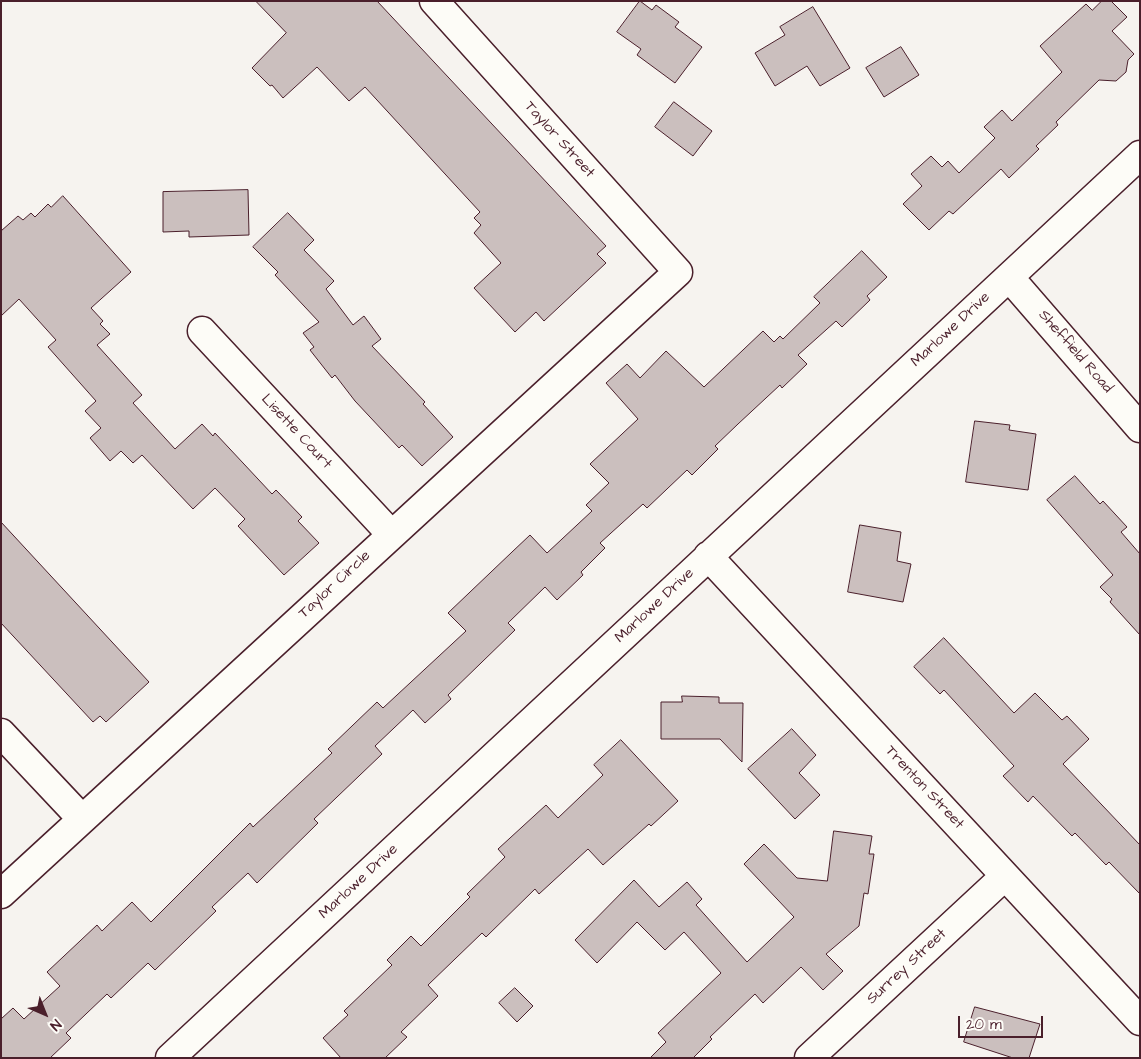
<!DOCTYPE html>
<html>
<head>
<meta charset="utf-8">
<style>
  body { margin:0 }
  #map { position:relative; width:1141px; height:1059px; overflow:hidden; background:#f6f3ef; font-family:"Architects Daughter",sans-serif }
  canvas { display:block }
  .frame { position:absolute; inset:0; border:2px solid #4a1f2b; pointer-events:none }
  .north { position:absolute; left:20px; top:989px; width:50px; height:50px; -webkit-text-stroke:4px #fdfcf7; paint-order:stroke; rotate:136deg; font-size:14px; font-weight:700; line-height:20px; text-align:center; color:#4a1f2b }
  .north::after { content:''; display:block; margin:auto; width:18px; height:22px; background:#4a1f2b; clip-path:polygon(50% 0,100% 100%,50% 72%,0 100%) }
  .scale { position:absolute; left:958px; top:1016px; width:85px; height:22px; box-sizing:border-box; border:2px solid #4a1f2b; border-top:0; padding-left:6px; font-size:15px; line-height:18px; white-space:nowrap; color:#4a1f2b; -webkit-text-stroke:4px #fdfcf7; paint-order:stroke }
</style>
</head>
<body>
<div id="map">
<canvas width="1141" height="1059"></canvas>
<div class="frame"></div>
<div class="north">N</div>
<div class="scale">20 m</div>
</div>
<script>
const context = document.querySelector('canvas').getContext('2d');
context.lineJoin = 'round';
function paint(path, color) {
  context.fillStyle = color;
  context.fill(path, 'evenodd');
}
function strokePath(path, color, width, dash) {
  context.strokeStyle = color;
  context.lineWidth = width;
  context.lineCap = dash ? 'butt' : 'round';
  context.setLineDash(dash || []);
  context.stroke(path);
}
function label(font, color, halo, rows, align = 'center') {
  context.font = font + ' "Architects Daughter",sans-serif';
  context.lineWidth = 5;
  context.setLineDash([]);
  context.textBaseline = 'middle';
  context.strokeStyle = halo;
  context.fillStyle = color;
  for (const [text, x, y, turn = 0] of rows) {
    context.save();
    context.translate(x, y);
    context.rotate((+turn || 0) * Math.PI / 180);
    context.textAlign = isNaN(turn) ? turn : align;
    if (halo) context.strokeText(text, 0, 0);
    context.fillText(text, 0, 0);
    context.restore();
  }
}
const building = new Path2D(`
  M 256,1 L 377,1 L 606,246 L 597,254 L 606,263 L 544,321 L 536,312 L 515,332 L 474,288 L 501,263 L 474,233 L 481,225 L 474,218 L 480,212 L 365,87 L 349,101 L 317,67 L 283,98 L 272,85 L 270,86 L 252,68 L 286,33 Z
  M 640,1 L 652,10 L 656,5 L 679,22 L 675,27 L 702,47 L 675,83 L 637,55 L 641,49 L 617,32 Z
  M 1102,1 L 1111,1 L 1127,17 L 1112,31 L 1134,54 L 1128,60 L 1126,72 L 1116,81 L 1099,80 L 1056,122 L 1058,125 L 1036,146 L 1039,149 L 1009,178 L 1001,169 L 953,214 L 949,211 L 929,230 L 903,204 L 922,186 L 911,174 L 931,156 L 942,167 L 948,161 L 959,173 L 995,138 L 984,127 L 1002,110 L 1012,121 L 1062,72 L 1040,46 L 1086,4 L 1092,10 Z
  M 813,7 L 850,68 L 820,86 L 807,66 L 775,86 L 755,53 L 785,35 L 780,27 Z
  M 901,47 L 919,75 L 884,97 L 866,68 Z
  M 674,102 L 712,131 L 693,156 L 655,127 Z
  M 248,190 L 249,235 L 189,237 L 189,231 L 163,232 L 163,192 Z
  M 63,196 L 131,272 L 91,308 L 103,321 L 100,324 L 110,334 L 97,345 L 142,395 L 133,403 L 175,449 L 202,424 L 213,436 L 215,433 L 272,494 L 276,490 L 302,517 L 298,521 L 319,543 L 284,575 L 238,526 L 245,519 L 215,488 L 193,509 L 142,455 L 133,463 L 121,451 L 110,461 L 90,438 L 101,428 L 85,411 L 96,401 L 48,347 L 56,340 L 19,299 L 1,316 L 1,231 L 18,216 L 23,220 L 31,213 L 35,217 L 48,204 L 51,207 Z
  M 288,213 L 314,240 L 304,250 L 334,281 L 326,289 L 353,325 L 364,316 L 381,339 L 372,346 L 425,402 L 423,404 L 453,437 L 422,466 L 402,445 L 399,448 L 355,401 L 335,375 L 332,378 L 310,350 L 314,347 L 303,333 L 319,322 L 275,275 L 278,272 L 253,247 Z
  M 862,251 L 887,277 L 867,296 L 870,300 L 842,327 L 836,321 L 798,355 L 807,364 L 782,388 L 780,385 L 738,424 L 715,446 L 718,449 L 692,475 L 687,470 L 647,508 L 643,504 L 600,543 L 605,548 L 581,572 L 583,575 L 557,600 L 545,587 L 508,623 L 515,630 L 448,695 L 451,699 L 425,723 L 413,710 L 375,746 L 382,754 L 314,819 L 318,823 L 257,883 L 248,873 L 212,907 L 216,911 L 155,970 L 148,963 L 111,998 L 107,994 L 66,1033 L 71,1038 L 50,1058 L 1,1058 L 1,1019 L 13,1008 L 24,1019 L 60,986 L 47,972 L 97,925 L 102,931 L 132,902 L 151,922 L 250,823 L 253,827 L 332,753 L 328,749 L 377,702 L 383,708 L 466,631 L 448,613 L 512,552 L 530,535 L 547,553 L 592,511 L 586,505 L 609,483 L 590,464 L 638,419 L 606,383 L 627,364 L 640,378 L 666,351 L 704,387 L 763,331 L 774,342 L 780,336 L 783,339 L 820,303 L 814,297 Z
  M 975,421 L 1010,425 L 1009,430 L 1036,434 L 1028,490 L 966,482 Z
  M 1075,476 L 1100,504 L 1103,501 L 1127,527 L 1121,532 L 1140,554 L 1140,635 L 1110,602 L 1112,599 L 1100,587 L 1113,575 L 1047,500 Z
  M 1,522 L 149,682 L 106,722 L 100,716 L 93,722 L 1,623 Z
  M 860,525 L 901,532 L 897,561 L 911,564 L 903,602 L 848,592 Z
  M 944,638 L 1014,713 L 1035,693 L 1062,720 L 1067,716 L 1089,739 L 1063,764 L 1140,845 L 1140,894 L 1109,862 L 1106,865 L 1075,833 L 1072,836 L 1033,796 L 1028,802 L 1003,776 L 1014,766 L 944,690 L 940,694 L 914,667 Z
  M 682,696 L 719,697 L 719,703 L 743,703 L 742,762 L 720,739 L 661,739 L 661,702 L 682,702 Z
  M 792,729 L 816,755 L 799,773 L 820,795 L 795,819 L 748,769 Z
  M 621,740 L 678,801 L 651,826 L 649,824 L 603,865 L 588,849 L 539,894 L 535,889 L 486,937 L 482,933 L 428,985 L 438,996 L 401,1032 L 407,1037 L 385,1058 L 341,1058 L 323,1038 L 348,1015 L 344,1011 L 392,965 L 387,960 L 411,936 L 421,946 L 470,897 L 467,894 L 505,857 L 498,849 L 546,805 L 558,818 L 603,775 L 594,765 Z
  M 834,831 L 872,836 L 869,854 L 874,854 L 868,894 L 864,893 L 859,926 L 826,954 L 843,971 L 823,990 L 801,967 L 763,1003 L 755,994 L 710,1037 L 712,1039 L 693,1058 L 650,1058 L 666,1042 L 658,1033 L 721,973 L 684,932 L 665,950 L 637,922 L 597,963 L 575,940 L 634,880 L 659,907 L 687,882 L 702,899 L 696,905 L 747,962 L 794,917 L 744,864 L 764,844 L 797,878 L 827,881 Z
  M 515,988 L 533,1006 L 517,1022 L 499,1003 Z
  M 975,1007 L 1040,1024 L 1029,1058 L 1013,1058 L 964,1042 Z`);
paint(building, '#cbbfbe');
strokePath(building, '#4a1f2b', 1);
const street = new Path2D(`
  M 1009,277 L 1140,428
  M 202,331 L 391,534
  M 708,556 L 1140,1021
  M 1,733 L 82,819
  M 1,894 L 678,272 L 434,1
  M 170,1058 L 1140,155
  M 809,1058 L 1005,876`);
strokePath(street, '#4a1f2b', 31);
strokePath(street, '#fdfcf7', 28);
label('15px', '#4a1f2b', '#fdfcf7', [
  ["Taylor Street",559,140,48],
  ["Marlowe Drive",951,330,-43],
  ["Sheffield Road",1075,352,49],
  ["Lisette Court",296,432,47],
  ["Taylor Circle",335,585,-43],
  ["Marlowe Drive",655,606,-43],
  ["Trenton Street",924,788,47],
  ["Marlowe Drive",359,882,-43],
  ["Surrey Street",907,967,-43]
]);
</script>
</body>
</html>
